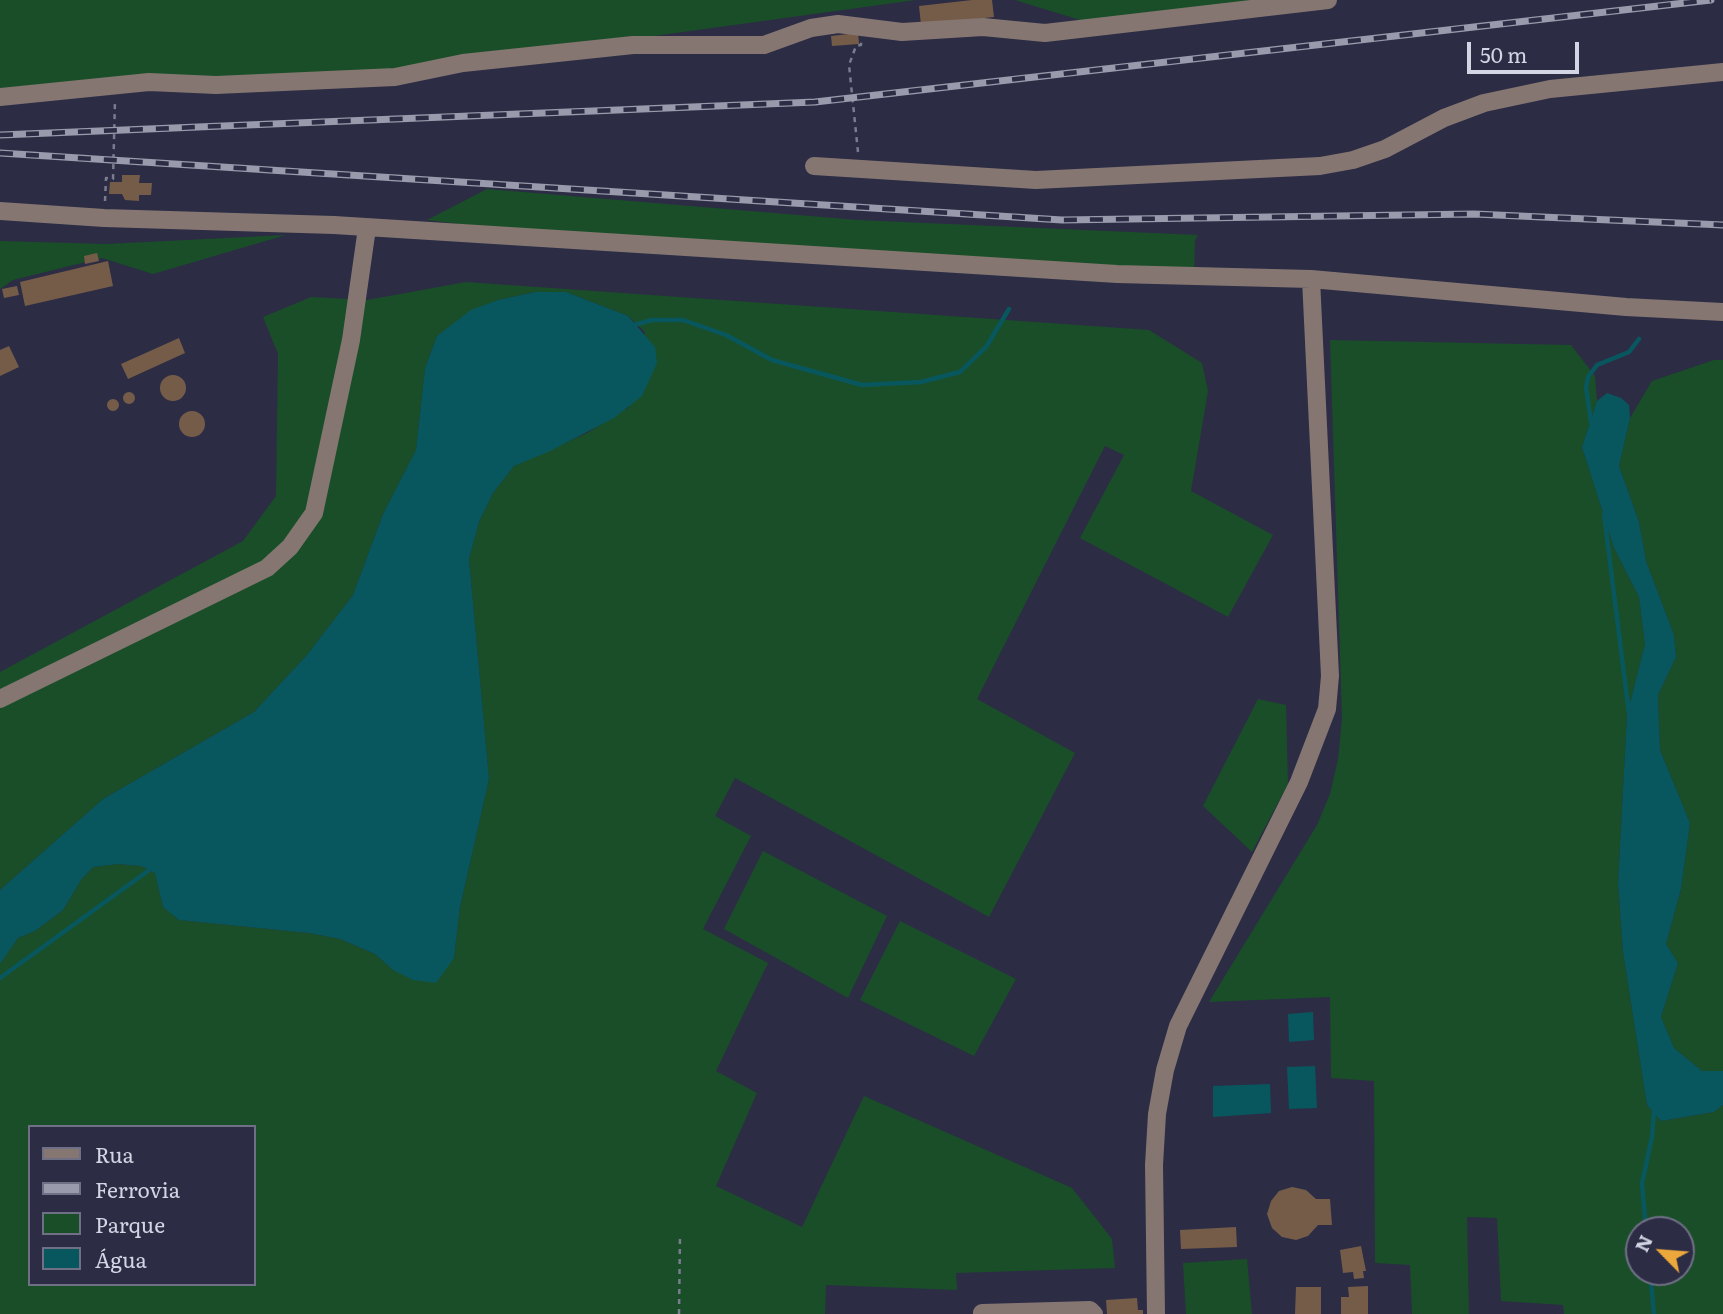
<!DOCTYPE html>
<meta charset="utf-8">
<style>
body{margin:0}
#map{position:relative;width:1723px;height:1314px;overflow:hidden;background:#2c2c45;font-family:Literata,serif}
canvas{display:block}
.legend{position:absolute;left:28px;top:1125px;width:228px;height:161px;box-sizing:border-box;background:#2c2c45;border:2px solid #6f6f85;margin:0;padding:9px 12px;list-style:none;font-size:21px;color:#d3d4e4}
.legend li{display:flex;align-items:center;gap:14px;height:35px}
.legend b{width:35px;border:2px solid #6f6f85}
.north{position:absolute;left:1625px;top:1216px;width:70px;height:70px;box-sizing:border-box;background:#2c2c45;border:2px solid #6f6f85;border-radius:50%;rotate:295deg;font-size:19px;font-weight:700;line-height:28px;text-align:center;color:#d3d4e4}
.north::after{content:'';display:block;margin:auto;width:24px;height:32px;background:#eda83c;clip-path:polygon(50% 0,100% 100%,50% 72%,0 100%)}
.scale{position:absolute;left:1467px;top:42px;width:112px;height:32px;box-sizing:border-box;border:4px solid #d3d4e4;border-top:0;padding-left:9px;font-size:21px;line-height:24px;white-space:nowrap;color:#d3d4e4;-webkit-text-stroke:5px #2c2c45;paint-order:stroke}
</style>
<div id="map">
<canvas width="1723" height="1314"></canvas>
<ul class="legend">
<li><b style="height:9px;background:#857671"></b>Rua</li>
<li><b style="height:9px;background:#9a9aad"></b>Ferrovia</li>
<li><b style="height:19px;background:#1a4e29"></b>Parque</li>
<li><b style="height:19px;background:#09575e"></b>Água</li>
</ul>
<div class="north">N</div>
<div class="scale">50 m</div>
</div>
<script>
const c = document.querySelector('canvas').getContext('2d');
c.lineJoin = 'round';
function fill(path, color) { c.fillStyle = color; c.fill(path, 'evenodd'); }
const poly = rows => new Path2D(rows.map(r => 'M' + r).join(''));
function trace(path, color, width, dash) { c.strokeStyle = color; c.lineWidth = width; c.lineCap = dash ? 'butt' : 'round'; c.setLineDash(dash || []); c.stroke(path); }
fill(poly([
 [0,0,916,0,377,74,0,92],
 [1015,0,1338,0,1106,28],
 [487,189,858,220,1198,235,1195,240,1194,276,467,225,427,220],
 [286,235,153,274,102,258,13,280,0,289,0,241,106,244],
 [466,282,1149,330,1202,363,1208,391,1191,491,1273,535,1228,617,1080,538,1124,455,1105,446,977,699,1075,753,989,917,735,778,715,816,751,836,703,929,768,963,716,1071,757,1093,716,1186,802,1227,864,1096,1072,1188,1112,1239,1115,1268,956,1273,957,1290,826,1285,825,1314,0,1314,0,964,18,938,35,931,63,910,81,880,93,867,118,864,141,866,155,873,163,907,179,920,309,933,340,939,375,954,393,970,454,958,460,907,489,779,469,559,479,522,493,493,514,466,587,433,629,407,645,332,628,316,566,292,535,292,498,300,471,311,437,336,425,368,416,450,383,514,353,595,307,655,254,712,103,799,0,890,0,672,243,541,276,496,278,354,263,317,311,297,367,300],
 [30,1127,254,1127,254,1284,30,1284],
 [1330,340,1571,345,1595,376,1597,401,1582,447,1614,548,1639,597,1645,644,1627,715,1618,883,1623,952,1647,1105,1661,1121,1714,1112,1723,1105,1723,1314,1564,1314,1563,1305,1501,1301,1497,1218,1467,1217,1469,1314,1412,1314,1410,1265,1375,1263,1374,1081,1331,1078,1330,997,1209,1002,1317,825,1330,794,1338,759,1342,719],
 [1639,1230,1681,1230,1681,1272,1639,1272],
 [1714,360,1723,360,1723,1071,1702,1071,1674,1048,1661,1017,1678,963,1666,944,1681,889,1690,823,1660,750,1658,695,1676,657,1674,635,1646,561,1639,522,1619,466,1630,418,1652,381],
 [1258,699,1286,705,1288,784,1252,852,1203,806],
 [763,851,887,916,848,998,724,929],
 [900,921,1016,979,974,1056,860,1000],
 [1247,1259,1252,1314,1186,1314,1183,1263]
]), '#1a4e29');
fill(poly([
 [535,292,566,292,628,316,655,347,657,363,642,396,614,418,548,452,514,466,493,493,479,522,469,559,489,779,460,907,454,958,436,983,413,980,393,970,375,954,340,939,309,933,179,920,163,907,155,873,141,866,118,864,93,867,81,880,63,910,35,931,18,938,0,964,0,890,103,799,254,712,307,655,353,595,383,514,416,450,425,368,437,336,471,310,498,300],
 [1607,393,1621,398,1629,405,1630,418,1619,466,1639,522,1646,561,1674,635,1676,657,1658,695,1660,750,1690,823,1681,889,1666,944,1678,963,1661,1017,1674,1048,1702,1071,1723,1071,1723,1105,1714,1112,1661,1121,1647,1105,1623,952,1618,883,1627,715,1645,644,1639,597,1614,548,1582,447,1597,401],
 [1313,1012,1314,1040,1289,1042,1288,1014],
 [1315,1066,1317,1108,1289,1109,1287,1067],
 [1270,1084,1271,1113,1213,1117,1213,1086]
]), '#09575e');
trace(poly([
 [634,325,652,320,683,320,726,335,772,360,862,385,921,382,960,372,986,347,1009,309],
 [1591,422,1586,387,1588,377,1597,365,1629,352,1639,339],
 [1604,514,1629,714],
 [0,978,152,868],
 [1646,1230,1642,1183,1652,1137,1654,1110],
 [1650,1272,1654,1314]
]), '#09575e', 4.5);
fill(poly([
 [972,0,992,0,994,17,921,25,919,6],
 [858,33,859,44,832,46,831,36],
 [122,175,140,175,139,183,152,183,151,195,139,195,139,201,125,200,122,194,109,194,110,182,122,182],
 [97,253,99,261,85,264,84,256],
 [108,261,113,286,25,306,20,282],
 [17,286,19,295,4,298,2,289],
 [179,338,185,353,128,379,121,364],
 [9,346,19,367,0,376,0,350],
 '160 388a13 13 0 1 1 26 0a13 13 0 1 1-26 0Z',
 '123 398a6 6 0 1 1 12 0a6 6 0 1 1-12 0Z',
 '107 405a6 6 0 1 1 12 0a6 6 0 1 1-12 0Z',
 '179 424a13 13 0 1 1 26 0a13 13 0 1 1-26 0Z',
 [1292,1187,1306,1190,1316,1199,1330,1199,1332,1225,1318,1225,1308,1236,1296,1240,1282,1237,1272,1228,1267,1214,1271,1201,1279,1191],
 [1236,1227,1237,1247,1181,1249,1180,1230],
 [1361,1246,1366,1271,1363,1271,1364,1278,1354,1279,1353,1272,1343,1273,1340,1250],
 [1368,1286,1368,1314,1341,1314,1341,1297,1349,1297,1348,1287],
 [1296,1287,1321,1287,1321,1314,1295,1314],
 [1137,1298,1138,1310,1143,1310,1143,1314,1107,1314,1106,1300]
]), '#755c49');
trace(poly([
 [858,152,849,65,856,46,861,45,861,42],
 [105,201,106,178,113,179,115,100],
 [679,1314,680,1235]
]), '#7b7c90', 2.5, [5, 5]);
trace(poly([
 [0,97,149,82,216,85,395,77,463,63,633,45,764,45,811,28,838,24,902,32,983,27,1045,33,1328,0],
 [814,166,1036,180,1320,166,1353,160,1385,149,1444,118,1484,103,1550,89,1723,72],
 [0,211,104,218,334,225,1117,274,1311,279,1626,307,1723,312],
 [0,699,267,568,290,547,314,513,351,340,367,228],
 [982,1313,1090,1310,1094,1314],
 [1156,1314,1154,1165,1157,1114,1165,1070,1178,1026,1299,782,1327,709,1330,676,1311,279]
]), '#857671', 18);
const rail = poly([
 [0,135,815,102,1711,0],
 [0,153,1062,220,1474,214,1723,225]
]);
trace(rail, '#9a9aad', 7);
trace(rail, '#2c2c45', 4.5, [13]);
</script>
